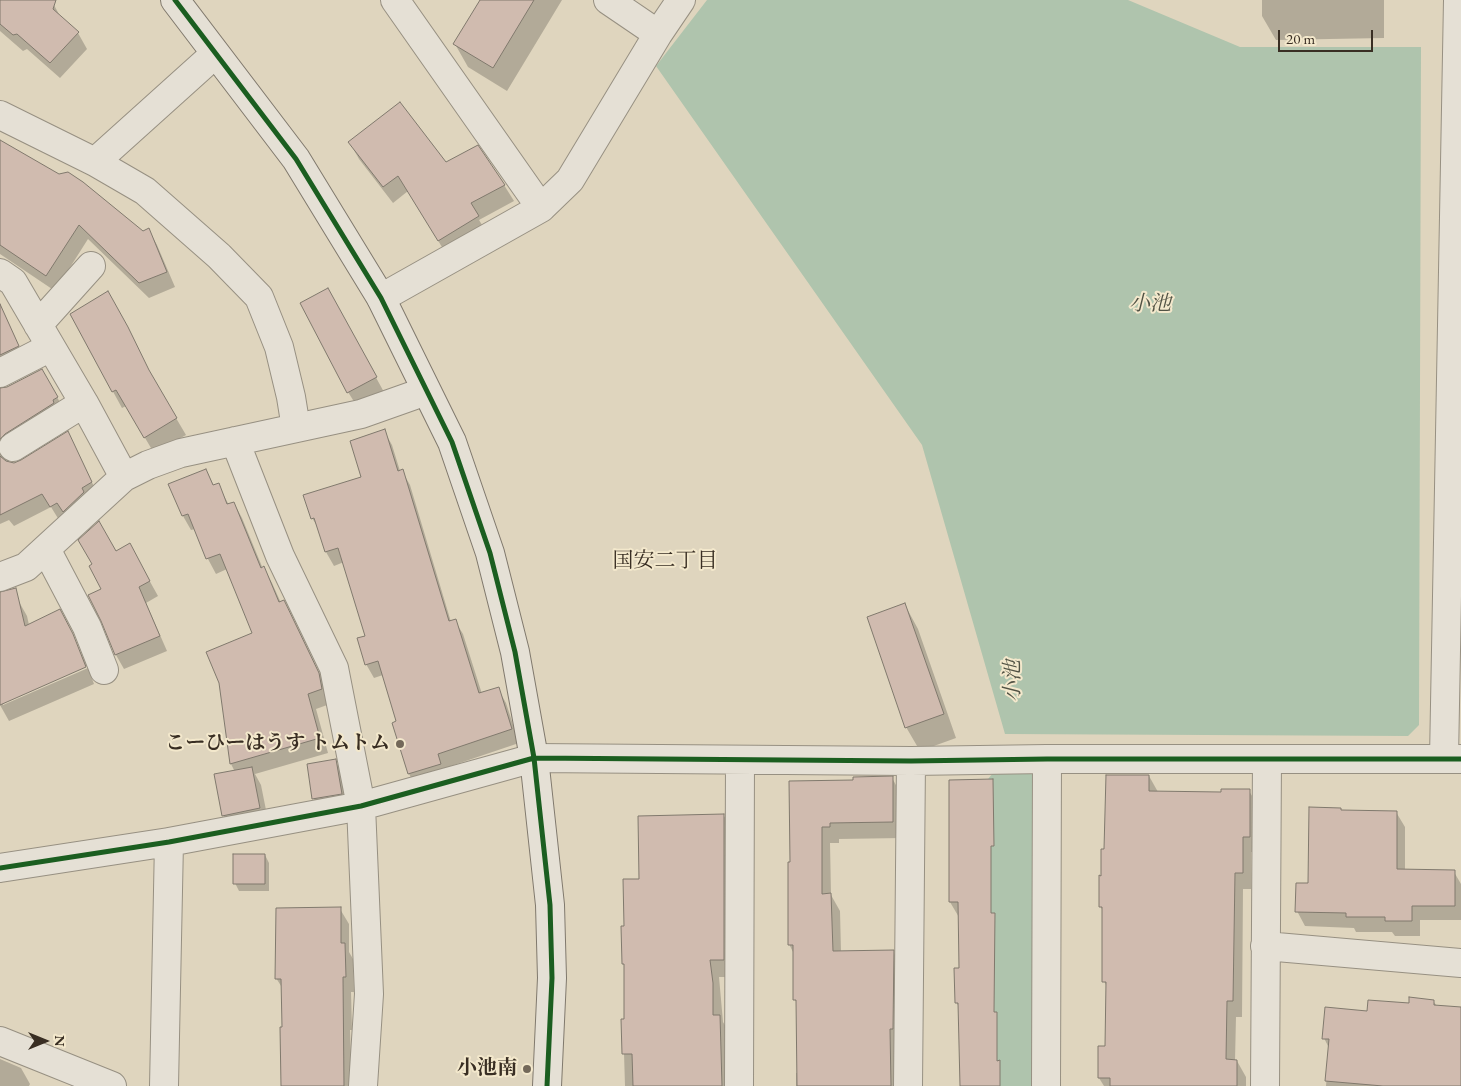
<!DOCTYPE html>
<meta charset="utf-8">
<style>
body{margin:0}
#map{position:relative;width:1461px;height:1086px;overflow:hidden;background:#dfd5be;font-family:"EB Garamond",serif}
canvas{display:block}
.north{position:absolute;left:20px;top:1016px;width:50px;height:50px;-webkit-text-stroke:4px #f3e8cc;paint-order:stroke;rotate:90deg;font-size:14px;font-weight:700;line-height:20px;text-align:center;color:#392e23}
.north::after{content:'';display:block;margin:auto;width:18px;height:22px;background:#392e23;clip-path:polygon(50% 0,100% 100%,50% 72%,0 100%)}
.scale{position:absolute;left:1278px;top:30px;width:95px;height:22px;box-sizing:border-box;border:2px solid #392e23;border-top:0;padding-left:6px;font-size:15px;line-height:18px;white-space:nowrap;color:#392e23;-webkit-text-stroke:4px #f3e8cc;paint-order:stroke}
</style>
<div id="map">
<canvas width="1461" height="1086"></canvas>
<div class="north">N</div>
<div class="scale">20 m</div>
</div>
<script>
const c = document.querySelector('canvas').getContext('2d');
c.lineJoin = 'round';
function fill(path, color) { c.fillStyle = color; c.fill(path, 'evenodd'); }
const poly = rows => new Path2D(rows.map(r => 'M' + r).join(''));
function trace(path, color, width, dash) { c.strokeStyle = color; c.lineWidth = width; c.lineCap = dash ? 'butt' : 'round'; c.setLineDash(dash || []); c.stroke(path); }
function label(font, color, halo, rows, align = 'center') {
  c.font = font + ' "EB Garamond","Noto Serif JP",serif'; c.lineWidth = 4; c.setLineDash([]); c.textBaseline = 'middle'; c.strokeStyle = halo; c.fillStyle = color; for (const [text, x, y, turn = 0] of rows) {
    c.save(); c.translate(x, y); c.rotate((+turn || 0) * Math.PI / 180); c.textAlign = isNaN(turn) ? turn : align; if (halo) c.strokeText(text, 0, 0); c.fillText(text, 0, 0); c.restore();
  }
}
fill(poly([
 [707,0,1128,0,1240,47,1421,47,1419,725,1408,736,1005,734,922,445,656,66]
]), '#afc4ad');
fill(poly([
 [0,0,48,0,54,5,61,18,78,33,87,49,60,78,27,49,23,51,0,31],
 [481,0,562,0,507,91,468,67,455,44],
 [1262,0,1384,0,1384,38,1276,40,1262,16],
 [350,143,446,164,504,185,514,201,479,220,487,233,448,257,408,191,393,203,359,159],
 [0,146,143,232,149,230,157,245,175,287,149,298,88,239,55,291,0,254],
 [0,305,23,355,0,374],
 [337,306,385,394,358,408,348,392],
 [71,315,156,384,186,435,154,453,126,406,122,408],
 [42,371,65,411,6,454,5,462,14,464,75,447,99,497,59,520,51,507,14,526,9,520,0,524,0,390,8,388],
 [384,431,392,445,400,471,402,471,410,485,451,622,455,621,463,634,482,694,498,689,506,703,519,743,445,768,448,778,417,788,409,774,393,724,398,722,383,675,374,678,366,664,367,636,344,562,334,566,326,552,319,529,312,518,363,477],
 [206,470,214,486,218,485,229,505,234,503,242,518,263,569,264,568,272,583,281,603,283,601,292,616,327,689,330,704,316,709,328,753,255,774,261,785,269,825,233,832,223,815,235,772,231,764,254,634,227,569,216,574,208,559,195,529,191,530,183,516,170,485],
 [116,553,138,560,158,596,146,603,167,651,124,669,116,655,103,589],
 [18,600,27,616,29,625,68,626,87,666,3,702,3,705,88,668,94,684,9,721,0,705,0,604],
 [905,605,918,629,956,738,920,751,906,727],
 [335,761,340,768,345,801,318,807,314,799,309,765],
 [1149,776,1158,792,1222,793,1249,791,1259,807,1258,853,1251,852,1251,889,1243,889,1242,1017,1236,1017,1235,1061,1237,1061,1246,1077,1246,1086,1104,1086,1099,1078,1106,1047,1107,987,1104,981,1103,911,1100,906,1106,851],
 [892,778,901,794,902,838,839,839,839,843,830,843,831,895,840,911,841,952,893,951,902,967,899,1086,796,1086,796,1073,798,1073,798,1005,795,1000,794,954,789,944,789,864,854,782],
 [950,781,992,781,1001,797,1002,862,999,862,1000,924,1003,930,1003,1025,1006,1029,1006,1072,1009,1078,1009,1086,962,1086,960,1009,956,1002,960,969,960,919,950,902],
 [1341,811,1396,812,1405,827,1405,871,1454,872,1461,884,1461,920,1420,920,1420,936,1395,936,1392,932,1356,932,1354,928,1305,926,1297,911],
 [724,816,734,833,733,977,719,977,723,1022,730,1034,732,1086,625,1086,623,1020,625,1020,625,966,623,964,625,928,641,880],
 [265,855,269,863,269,891,239,891,235,883],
 [340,909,349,924,349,952,353,959,354,992,351,992,352,1030,350,1030,352,1086,281,1086,281,1029,283,1029,283,989,276,978],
 [1433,1001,1437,1006,1461,1009,1461,1086,1326,1086,1329,1048,1324,1038,1368,1012],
 [0,1059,21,1068,30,1084,29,1086,0,1086]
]), '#0003');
trace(poly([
 [1012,1086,1013,794]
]), '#afc4ad', 58);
const building = poly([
 [0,0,56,0,53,9,79,32,50,63,17,34,13,35,0,24,0,0],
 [480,0,534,0,493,68,453,44,480,0],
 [400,102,446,162,478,145,505,185,471,203,479,216,438,241,398,176,383,187,348,142,400,102],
 [0,140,59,174,68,172,83,182,143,231,149,228,167,272,139,283,79,225,46,276,0,245,0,140],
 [328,288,377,377,347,393,300,303,328,288],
 [108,291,128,327,149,370,177,418,144,438,116,390,112,392,70,314,108,291],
 [0,304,19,346,0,355,0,304],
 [42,369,58,397,53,400,54,403,5,434,0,439,0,388,7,387,42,369],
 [385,429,398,471,403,469,449,621,456,619,479,693,499,687,512,729,438,754,441,764,408,774,392,723,396,721,378,661,365,665,357,638,365,636,338,548,325,552,314,518,311,519,303,495,361,477,350,441,385,429],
 [68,431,92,482,82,488,84,492,63,512,57,503,50,507,42,494,0,515,0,456,6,461,14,463,21,460,68,431],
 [206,469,213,485,219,483,227,504,234,502,261,568,264,566,279,602,284,600,319,673,322,689,308,694,320,738,230,764,219,683,206,652,252,633,220,554,206,559,188,514,182,516,168,484,206,469],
 [99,521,116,551,130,543,150,581,139,587,160,636,115,655,101,621,88,595,101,589,89,566,92,564,78,540,99,521],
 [16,588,25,626,60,609,73,634,86,667,0,705,0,592,16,588],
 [905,603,944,714,905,728,867,617,905,603],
 [336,759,342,794,312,799,307,764,336,759],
 [252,767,260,808,222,816,214,774,252,767],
 [1106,775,1149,775,1149,791,1221,792,1221,789,1250,789,1250,837,1243,837,1243,873,1235,873,1233,1001,1227,1001,1226,1059,1237,1060,1237,1086,1110,1086,1110,1078,1098,1078,1098,1046,1105,1046,1106,982,1102,982,1102,907,1099,907,1099,875,1101,876,1101,849,1104,849,1106,775],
 [893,776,893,822,830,823,830,827,822,827,822,894,831,893,833,951,894,950,893,1029,890,1029,891,1086,797,1086,796,1000,793,1000,793,945,788,945,788,862,790,862,789,781,853,780,853,777,893,776],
 [993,779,994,846,991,846,991,913,995,913,994,1012,997,1012,997,1061,1000,1060,1000,1086,960,1086,958,1003,955,1003,954,968,959,968,958,902,949,902,949,780,993,779],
 [1309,807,1341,808,1341,810,1397,811,1397,869,1455,870,1455,906,1412,906,1412,921,1385,921,1385,917,1346,917,1346,913,1295,912,1296,883,1308,883,1309,807],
 [724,814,724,960,710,960,713,983,713,1015,720,1015,722,1086,633,1086,632,1054,622,1054,621,1019,624,1019,624,964,622,964,621,926,624,926,623,879,639,879,638,816,724,814],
 [233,854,265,854,265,884,233,884,233,854],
 [341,907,341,943,345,943,346,977,343,977,344,1086,281,1086,280,1027,282,1027,281,979,275,979,276,908,341,907],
 [1409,997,1434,1000,1434,1005,1461,1007,1461,1086,1383,1086,1325,1081,1329,1039,1322,1039,1325,1007,1367,1011,1368,1000,1409,1003,1409,997]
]);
fill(building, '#d0bbaf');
trace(building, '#80796d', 1);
const street = poly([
 [395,0,541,208],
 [608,0,658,34],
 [0,115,95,162,145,191,219,256,259,297,279,347,291,397,296,428],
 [95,162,215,54],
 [0,273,13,282,84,403,124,477],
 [381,298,541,208,570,180,658,34,681,0],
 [38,325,91,266],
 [0,373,51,347],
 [235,441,280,556,334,668,361,806,369,994,363,1086],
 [13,447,84,403],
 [46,549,87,627,104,670],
 [0,577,26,567,124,477,148,465,181,453,361,414,426,391],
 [1444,759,1458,0],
 [0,868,169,842,361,806,534,758,911,761,1047,759,1461,759],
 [1265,946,1461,963],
 [0,1041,112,1086],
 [164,1086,169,842],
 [739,1086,740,760],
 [908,1086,911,761],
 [1046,1086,1047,759],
 [1265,1086,1267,759]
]);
const secondary = poly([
 [175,0,296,159,381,298,452,442,490,553,515,652,534,758,550,905,552,978,547,1086]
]);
trace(street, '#979082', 30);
trace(secondary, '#80796d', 30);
trace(street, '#e5e0d5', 28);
trace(secondary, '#e5e0d5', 28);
trace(poly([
 [175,0,296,159,381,298,452,442,490,553,515,652,534,758,550,905,552,978,547,1086],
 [0,868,169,842,361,806,534,758,911,761,1047,759,1461,759]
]), '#1b5e20', 5);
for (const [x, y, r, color] of [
 [400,744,5,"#736859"],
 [527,1069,5,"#736859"]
]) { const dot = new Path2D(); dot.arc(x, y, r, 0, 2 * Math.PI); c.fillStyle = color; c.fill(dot); trace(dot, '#f3e8cc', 2); }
label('bold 20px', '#392e23', '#f3e8cc', [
 ["こーひーはうす トムトム",390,744],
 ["小池南",517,1069]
], 'right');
label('italic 21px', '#515244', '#f3e8cc', [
 ["小池",1150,304],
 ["小池",1013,681,-90]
]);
label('21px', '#392e23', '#f3e8cc', [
 ["国安二丁目",665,561]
]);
</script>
